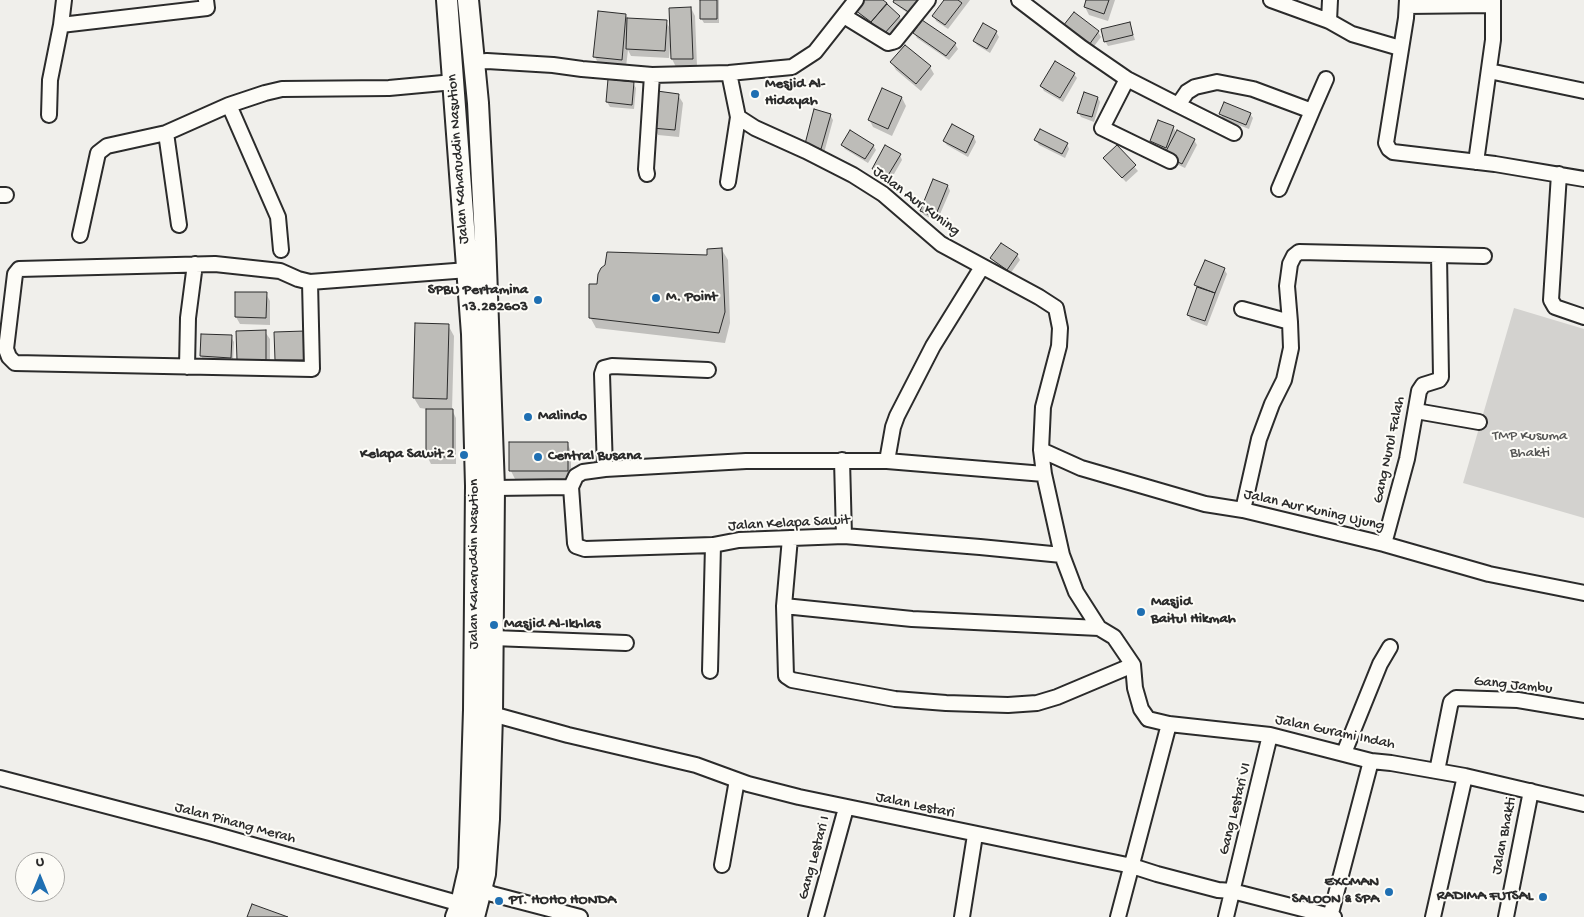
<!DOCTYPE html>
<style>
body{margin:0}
#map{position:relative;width:1584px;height:917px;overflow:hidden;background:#f0efeb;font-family:"Gochi Hand",sans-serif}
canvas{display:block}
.north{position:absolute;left:15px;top:852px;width:50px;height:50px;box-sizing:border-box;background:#fdfcf7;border:1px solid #a9a8a5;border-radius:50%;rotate:0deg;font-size:14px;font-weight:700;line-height:20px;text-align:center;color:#2b2b2b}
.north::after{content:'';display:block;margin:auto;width:18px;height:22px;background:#1f6fb2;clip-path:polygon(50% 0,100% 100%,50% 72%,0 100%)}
</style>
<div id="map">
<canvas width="1584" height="917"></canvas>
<div class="north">U</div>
</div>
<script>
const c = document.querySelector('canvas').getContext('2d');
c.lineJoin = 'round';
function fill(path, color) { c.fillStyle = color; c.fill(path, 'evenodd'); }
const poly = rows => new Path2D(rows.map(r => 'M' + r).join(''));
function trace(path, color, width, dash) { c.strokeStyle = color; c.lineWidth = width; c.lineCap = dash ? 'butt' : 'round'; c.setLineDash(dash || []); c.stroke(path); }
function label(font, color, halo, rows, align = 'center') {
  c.font = font + ' "Gochi Hand",sans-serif'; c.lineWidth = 4; c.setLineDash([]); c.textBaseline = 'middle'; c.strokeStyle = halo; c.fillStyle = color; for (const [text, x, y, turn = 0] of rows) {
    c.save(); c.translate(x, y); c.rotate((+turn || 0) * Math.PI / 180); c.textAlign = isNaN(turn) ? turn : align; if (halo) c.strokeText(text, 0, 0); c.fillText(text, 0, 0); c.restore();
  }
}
fill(poly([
 [1514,308,1584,329,1584,518,1463,483]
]), '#d3d2cf');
fill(poly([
 [701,0,719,0,719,23,704,23,701,18],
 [865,0,880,0,899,16,902,21,888,38,860,15,857,10],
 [896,0,922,0,913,17,898,6,895,2],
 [945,0,970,0,948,29,936,21,934,16],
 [1088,0,1115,0,1108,21,1089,15,1085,7],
 [691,8,695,16,697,66,676,67,672,59,672,46,670,46,669,58,631,56,628,50,626,67,599,65,595,57,626,15,628,19,666,22,671,30],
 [1074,14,1098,32,1101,37,1092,49,1068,31],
 [1130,24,1135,40,1108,46,1105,41],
 [996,32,999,37,990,53,977,45,974,41],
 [914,33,955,44,958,49,949,60,917,38],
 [892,63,930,67,934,74,921,91,896,70],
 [1074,74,1077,78,1063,102,1044,91,1041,86],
 [633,83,636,88,634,109,610,107,607,102],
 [883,90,902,98,906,106,892,136,873,127,869,119],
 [678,95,683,103,679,137,658,135,654,127],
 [1098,98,1100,102,1094,122,1081,117,1078,112],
 [1221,114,1250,114,1253,118,1249,129,1223,119],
 [830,115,833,120,824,153,809,149],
 [952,126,974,137,976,142,968,157,947,145,944,141],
 [1173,127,1177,134,1194,140,1197,145,1185,168,1168,160,1168,151,1154,146,1151,141],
 [1036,140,1067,144,1069,149,1065,158,1039,145],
 [842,145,873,145,876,150,868,163,845,149],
 [1117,147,1138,171,1126,182,1104,159],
 [900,155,902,160,890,181,876,173,873,169],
 [948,186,950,191,937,221,924,215,921,210],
 [1002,244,1017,255,1020,260,1010,274,995,263,992,258],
 [722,250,728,260,730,323,725,343,596,328,590,317,598,285,708,256],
 [1224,269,1227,274,1207,326,1191,320,1188,315,1197,288,1196,285],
 [266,294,270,301,270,325,240,324,236,317],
 [448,325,454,336,452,410,456,418,456,464,431,464,427,456,427,409,420,408,414,398],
 [238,332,265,332,270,339,270,367,243,368,238,360],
 [304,332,309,367,280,368,276,360,275,333],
 [231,337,234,342,233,362,204,361,201,356],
 [510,443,567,443,571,451,571,479,515,479,511,471]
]), '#0003');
const building = poly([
 [700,0,717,0,717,19,700,19,700,0],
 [864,0,883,0,887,3,871,22,855,10,864,0],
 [894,0,919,0,910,13,893,2,894,0],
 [944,0,958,0,962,3,945,25,932,16,944,0],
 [1086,0,1109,0,1104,14,1084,7,1086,0],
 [887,4,900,16,884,34,871,22,887,4],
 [691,7,693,59,671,59,669,8,691,7],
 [598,11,626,14,622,60,593,57,598,11],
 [1074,12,1099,31,1089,45,1063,26,1074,12],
 [627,18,667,20,665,51,626,49,627,18],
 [922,20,956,43,946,56,913,33,922,20],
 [1130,22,1133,35,1104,42,1101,29,1130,22],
 [983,23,997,31,987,49,973,41,983,23],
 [905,45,931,66,916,84,890,62,905,45],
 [1055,61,1075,73,1060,98,1040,86,1055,61],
 [608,79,634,82,632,105,606,102,608,79],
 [882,88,902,97,888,129,868,120,882,88],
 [657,91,679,94,675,130,652,128,657,91],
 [1084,92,1098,97,1092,117,1077,113,1084,92],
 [1224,102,1251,113,1246,125,1219,114,1224,102],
 [814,109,831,114,821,149,805,144,814,109],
 [1158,120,1174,126,1166,148,1150,141,1158,120],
 [952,124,974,136,966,153,943,141,952,124],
 [1040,129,1068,143,1062,154,1034,140,1040,129],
 [850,130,874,145,865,159,841,145,850,130],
 [1177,130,1195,139,1182,164,1164,155,1177,130],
 [885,145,901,154,887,177,872,169,885,145],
 [1117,145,1136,165,1122,178,1103,158,1117,145],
 [933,179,948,185,935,217,920,211,933,179],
 [1001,243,1018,254,1007,270,990,258,1001,243],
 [722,248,725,312,719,333,589,318,589,284,597,284,598,274,601,268,605,265,607,252,707,255,707,249,722,248],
 [1205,260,1225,268,1215,293,1194,285,1205,260],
 [1197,287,1215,293,1205,321,1187,315,1197,287],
 [235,292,267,292,266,318,235,317,235,292],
 [415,323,449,324,447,399,413,398,415,323],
 [266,330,266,360,237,360,236,331,266,330],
 [305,331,305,360,275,360,274,332,305,331],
 [201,334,232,335,231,358,200,356,201,334],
 [426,409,453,409,453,457,426,457,426,409],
 [509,442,568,442,568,471,509,471,509,442],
 [252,904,288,917,247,917,252,904]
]);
fill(building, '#bdbcb8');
trace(building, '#2b2b2b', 1);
const minor = poly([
 [1019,0,1082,48,1127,79,1178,105,1187,92,1195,87,1217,82,1253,89,1312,111,1326,79],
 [1271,0,1329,21,1352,34,1400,48],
 [1407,0,1406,18,1386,143,1389,149,1393,152,1495,164,1584,179],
 [1407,6,1493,5],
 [844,16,888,43,892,42,895,41,928,0],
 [1329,21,1330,0],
 [61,25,207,8,206,0],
 [475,62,487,61,553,65,582,69,652,75,729,73,792,67,815,52,856,0],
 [1489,71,1584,91],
 [729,73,738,117,755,128,806,151,853,175,883,194,941,244,1039,297,1056,308,1060,328,1059,346,1043,407,1041,450,1044,474,1062,555,1076,592,1099,628,1114,637,1133,665,1135,688,1141,709,1148,719,1169,724,1270,735,1371,761,1391,763,1465,776,1584,804],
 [1127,79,1102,128,1170,161],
 [229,105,278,217,281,250],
 [1178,105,1234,133],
 [49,115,50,80,61,25,64,0],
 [166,133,179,225],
 [1476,162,1493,40,1493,0],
 [647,174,646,169,652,75],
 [1559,174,1551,300,1555,307,1584,317],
 [728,182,738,117],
 [1279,189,1312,111],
 [0,195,6,195],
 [80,235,98,153,107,146,166,133,229,105,265,93,282,89,389,88,454,82],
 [310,282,312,369,15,363,9,357,6,349,15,274,19,269,215,264,280,271,298,279,310,282,468,270],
 [1242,309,1290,322,1291,348,1284,380,1272,404,1259,439,1243,510],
 [1290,322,1287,286,1290,264,1294,256,1299,252,1484,256],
 [187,367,188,318,195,264],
 [1416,411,1479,422],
 [1041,450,1081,468,1205,504,1243,510,1384,544,1489,574,1584,593],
 [842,460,844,536],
 [887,461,893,427,897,416,933,346,982,267],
 [605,469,602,374,604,368,612,366,708,370],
 [571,487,575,543,576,546,585,549,713,545,739,540,844,536,980,547,1062,555],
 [494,488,571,487,576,476,583,472,605,469,746,461,887,461,1044,474],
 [790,538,784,606,786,676,792,680,895,699,946,703,1008,705,1037,703,1057,697,1133,665],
 [1384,544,1407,459,1419,391,1423,385,1439,380,1441,377,1439,255],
 [784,606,912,619,1099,628],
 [493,638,626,643],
 [710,671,713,545],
 [492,714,568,735,696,765,748,784,799,797,1132,866,1157,874,1218,890,1232,891,1334,917],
 [1344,753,1380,664,1390,647],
 [1437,771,1450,706,1451,702,1456,698,1518,700,1584,711],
 [0,778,210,833,461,904],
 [722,865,737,780],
 [482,889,492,894,580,917],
 [816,917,846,808],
 [962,917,975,835],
 [1118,917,1169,724],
 [1226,917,1270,735],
 [1330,917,1371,761],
 [1433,917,1465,776],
 [1506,917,1531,791]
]);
const highway = poly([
 [447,0,472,334,476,486,474,710,469,869,461,904,456,917],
 [468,0,478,103,485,239,494,488,492,714,489,819,485,874,474,917]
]);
trace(minor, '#2b2b2b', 18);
trace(highway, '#2b2b2b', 24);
trace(minor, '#fdfcf7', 14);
trace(highway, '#fdfcf7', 20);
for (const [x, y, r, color] of [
 [755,94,5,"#1f6fb2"],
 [656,298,5,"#1f6fb2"],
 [538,300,5,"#1f6fb2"],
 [528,417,5,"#1f6fb2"],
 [464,455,5,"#1f6fb2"],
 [538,457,5,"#1f6fb2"],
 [1141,612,5,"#1f6fb2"],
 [494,625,5,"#1f6fb2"],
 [1389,892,5,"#1f6fb2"],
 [1543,897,5,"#1f6fb2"],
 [499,901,5,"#1f6fb2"]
]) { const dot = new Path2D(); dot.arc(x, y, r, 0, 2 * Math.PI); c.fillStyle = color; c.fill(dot); trace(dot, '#fdfcf7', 2); }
label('bold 15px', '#2b2b2b', '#fdfcf7', [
 ["Mesjid Al-",765,85],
 ["Hidayah",765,102],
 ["SPBU Pertamina",528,291,"right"],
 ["13.282603",528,308,"right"],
 ["M. Point",666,298],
 ["Malindo",538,417],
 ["Kelapa Sawit 2",454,455,"right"],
 ["Central Busana",548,457],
 ["Masjid",1151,603],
 ["Baitul Hikmah",1151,620],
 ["Masjid Al-Ikhlas",504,625],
 ["EXCMAN",1379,883,"right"],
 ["SALOON & SPA",1379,900,"right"],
 ["RADIMA FUTSAL",1533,897,"right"],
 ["PT. HOHO HONDA",509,901]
], 'left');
label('15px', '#2b2b2b', '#fdfcf7', [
 ["Jalan Kaharuddin Nasution",459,159,-94],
 ["Jalan Aur Kuning",916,202,37],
 ["Gang Nurul Falah",1390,450,-78],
 ["Jalan Aur Kuning Ujung",1314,511,13],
 ["Jalan Kelapa Sawit",789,524,-3],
 ["Jalan Kaharuddin Nasution",475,564,-90],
 ["Gang Jambu",1513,686,6],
 ["Jalan Gurami Indah",1335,733,12],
 ["Jalan Lestari",915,806,12],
 ["Gang Lestari VI",1236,809,-76],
 ["Jalan Pinang Merah",235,824,15],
 ["Jalan Bhakti",1505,836,-79],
 ["Gang Lestari I",815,858,-75]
]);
label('15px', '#555554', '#fdfcf7', [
 ["TMP Kusuma",1530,437],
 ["Bhakti",1530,454]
]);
</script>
